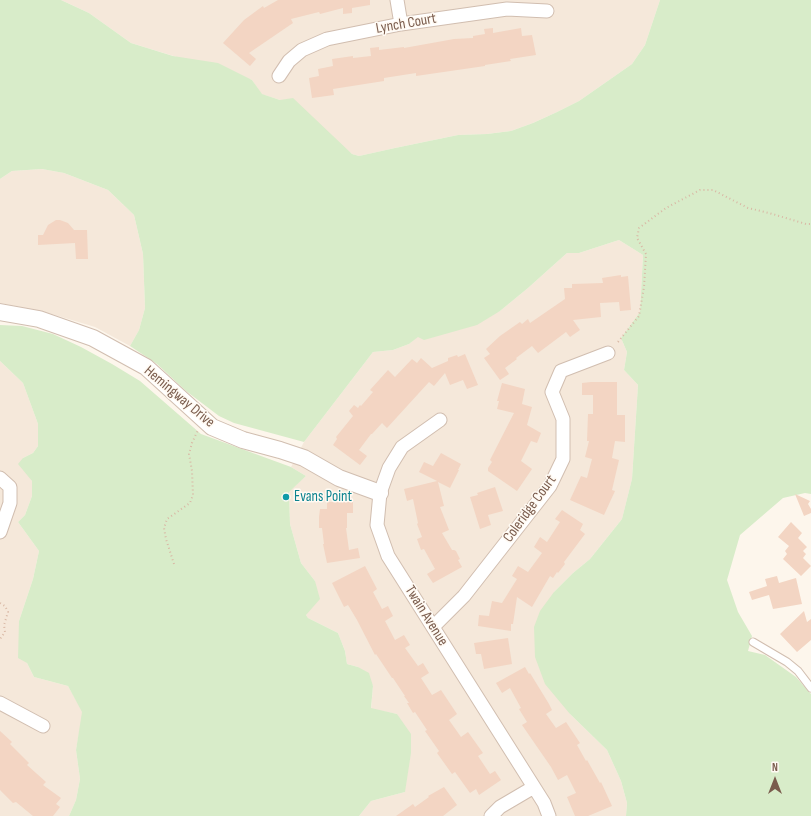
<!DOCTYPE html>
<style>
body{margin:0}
#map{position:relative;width:811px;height:816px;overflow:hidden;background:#fdf6ec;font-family:"Sofia Sans Condensed",sans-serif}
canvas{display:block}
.north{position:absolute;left:755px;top:760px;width:40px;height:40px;-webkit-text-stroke:3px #fffaf3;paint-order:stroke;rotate:0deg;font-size:11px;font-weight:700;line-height:16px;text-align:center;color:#7a5c4d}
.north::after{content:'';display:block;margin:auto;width:14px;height:18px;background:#7a5c4d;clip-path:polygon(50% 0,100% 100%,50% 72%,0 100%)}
</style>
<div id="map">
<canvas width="811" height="816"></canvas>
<div class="north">N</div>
</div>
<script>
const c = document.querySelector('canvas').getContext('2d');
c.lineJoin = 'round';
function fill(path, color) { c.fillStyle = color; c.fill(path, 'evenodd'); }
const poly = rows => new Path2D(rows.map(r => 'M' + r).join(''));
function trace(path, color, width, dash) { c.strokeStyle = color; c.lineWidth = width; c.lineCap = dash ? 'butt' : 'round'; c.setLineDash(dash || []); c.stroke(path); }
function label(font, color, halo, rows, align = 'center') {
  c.font = font + ' "Sofia Sans Condensed",sans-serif'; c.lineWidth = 3; c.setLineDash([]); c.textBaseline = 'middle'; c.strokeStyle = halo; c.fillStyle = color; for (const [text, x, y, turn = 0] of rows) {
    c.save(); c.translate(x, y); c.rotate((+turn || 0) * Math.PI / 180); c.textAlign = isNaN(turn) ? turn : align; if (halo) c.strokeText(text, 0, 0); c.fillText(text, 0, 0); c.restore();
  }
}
fill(poly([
 [61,0,660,0,645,45,632,64,579,101,557,112,533,123,511,131,487,134,458,135,395,148,359,156,352,154,280,100,261,94,252,80,131,43,89,13],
 [42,169,64,173,108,190,134,215,143,254,145,308,139,330,130,346,95,327,45,312,0,303,0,179,12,171],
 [619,240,643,255,640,312,621,338,627,352,624,370,638,385,632,479,622,519,590,559,573,573,554,592,570,714,607,750,621,781,627,803,626,816,359,816,371,801,405,792,397,714,371,709,373,686,358,667,347,664,345,651,338,633,308,618,306,615,315,581,301,563,290,524,289,491,306,476,291,467,304,442,373,352,393,350,409,344,418,336,500,311,528,288,567,253,579,253],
 [0,361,23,383,38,424,38,446,33,453,23,458,32,481,32,496,25,515,18,522,39,551,33,579,19,621,19,638,27,663,34,677,68,686,83,712,76,750,80,779,76,800,69,816,0,816]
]), '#f5e8da');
fill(poly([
 [0,0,61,0,89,13,131,43,173,56,218,63,252,80,262,94,280,100,293,98,352,154,359,156,395,148,458,135,487,134,511,131,533,123,557,112,579,101,632,64,645,45,660,0,811,0,811,494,805,493,783,498,740,535,727,580,738,612,752,636,748,651,765,655,796,677,811,694,811,816,626,816,627,803,621,781,607,750,570,714,545,684,535,657,534,627,540,611,554,592,573,573,590,559,622,519,632,479,638,385,624,370,627,352,621,338,640,312,643,255,619,240,579,253,567,253,528,288,500,311,477,325,424,340,418,337,409,344,393,350,373,352,304,442,234,423,219,416,186,391,157,364,130,346,139,330,145,308,143,254,134,215,108,190,64,173,42,169,12,171,0,179],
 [0,325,22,326,53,334,81,347,112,364,140,381,201,434,291,467,306,476,289,492,290,524,301,563,315,581,320,599,306,615,308,618,338,633,345,651,347,664,358,667,369,673,373,686,371,708,397,714,411,734,411,753,405,792,371,801,359,816,69,816,76,800,80,779,76,750,82,712,68,686,34,677,27,663,18,658,19,621,33,579,39,551,18,522,25,515,32,496,32,481,18,464,23,458,33,453,38,446,38,424,23,383,0,361]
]), '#d8ecc9');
fill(poly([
 [278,0,370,0,370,5,352,8,352,13,343,14,343,8,320,14,319,12,291,19,293,23,249,53,256,59,250,66,223,43,244,20,263,6,264,8],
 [493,28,493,33,521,28,522,36,532,35,536,55,510,59,511,61,485,65,485,66,416,76,416,73,384,78,384,81,333,89,334,95,312,98,309,78,319,76,318,69,333,66,332,59,353,56,353,58,371,56,370,48,379,47,379,50,404,47,404,48,454,39,473,38,473,36,485,34,484,29],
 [56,220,60,220,68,223,74,230,87,230,88,259,76,259,75,243,38,245,38,235,43,235,48,225],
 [621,275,621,277,628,276,631,310,620,311,619,302,600,303,601,317,573,320,580,330,570,337,566,332,538,353,532,346,516,358,517,359,505,368,509,374,500,380,484,358,490,354,486,349,500,336,520,322,522,324,528,319,530,323,565,299,564,288,572,288,572,284,603,283,602,278],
 [465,354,478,385,467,389,463,380,450,385,445,373,434,386,429,382,387,428,382,423,372,434,371,434,359,450,367,456,360,465,333,445,337,439,336,437,353,416,349,411,354,405,358,408,360,405,361,406,373,392,370,390,388,370,395,377,412,359,417,363,421,358,432,368,448,361,448,358,457,355,458,357],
 [591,382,617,382,617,415,625,415,625,442,615,441,612,458,619,460,612,490,615,491,604,515,570,500,581,476,587,478,592,459,585,457,589,441,587,441,588,414,593,414,593,395,582,395,582,383],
 [502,383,525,389,522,404,532,407,527,425,541,433,537,443,531,441,521,461,532,469,517,491,488,471,488,468,492,462,490,460,514,413,497,409,499,401,497,401],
 [441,453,461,464,458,470,459,470,450,488,438,482,444,506,440,507,449,530,442,533,452,550,454,550,456,551,460,559,458,560,462,567,433,583,427,574,435,569,424,549,421,550,417,539,422,537,417,524,418,523,413,499,407,501,404,489,437,481,419,472,424,462,433,466],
 [495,487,503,511,488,515,491,525,480,529,470,497,478,495,477,493],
 [795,494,810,501,808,504,811,509,811,513,804,516],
 [327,502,353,502,353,513,347,513,347,528,346,528,349,550,358,548,360,558,327,563,323,544,324,544,322,528,319,528,319,517,320,509,327,509],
 [562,510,583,524,580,530,585,534,564,562,565,564,558,573,557,572,553,578,550,576,532,607,517,597,513,624,511,624,511,631,478,626,479,615,489,616,492,601,502,603,517,579,512,576,518,566,528,572,542,553,534,547,540,537,547,542,560,522,555,519],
 [791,522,802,533,798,538,807,547,803,551,806,554,803,558,811,566,801,576,783,559,787,554,785,551,789,546,778,537],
 [365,566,377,589,373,592,382,609,388,606,393,616,385,621,395,640,404,635,410,645,405,648,418,666,423,663,429,673,421,678,432,695,441,690,457,714,449,720,461,737,468,732,483,753,478,756,490,774,495,771,501,780,479,795,476,789,470,793,455,772,452,774,437,753,439,751,425,731,427,730,415,712,413,713,407,703,409,703,404,696,405,696,393,678,392,678,376,654,375,655,357,620,348,605,344,607,332,583],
 [777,576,779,583,796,578,802,604,773,609,769,595,752,600,749,592,767,586,765,579],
 [804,611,807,622,811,619,811,640,797,652,780,634],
 [508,638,512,664,484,669,481,654,476,654,474,643],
 [525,667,529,674,530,673,549,704,552,710,546,714,556,728,566,722,580,743,577,745,586,761,587,760,600,783,601,782,612,806,588,816,575,816,567,797,576,793,567,775,558,780,551,767,522,725,527,722,519,709,521,708,510,688,502,693,496,683],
 [0,731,12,742,10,744,29,763,27,765,46,782,43,785,61,798,56,804,60,807,53,816,33,816,16,802,13,803,0,790],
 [444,787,457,805,443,816,396,816,413,804,415,807,429,797,428,796]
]), '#f3d5c3');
const service = poly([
 [753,642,787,662,798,671,811,688]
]);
const minor = poly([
 [397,0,401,24],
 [279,76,289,61,302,50,327,39,401,24,507,9,547,11],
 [440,420,402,447,389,468,380,493,377,525,388,556,544,803,549,816],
 [0,478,10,487,10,503,0,532],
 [433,627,464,596,550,486,563,459,563,419,552,392,561,371,608,353],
 [0,703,43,726],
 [491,816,500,807,534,787]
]);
const tertiary = poly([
 [0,312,39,319,93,338,146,367,212,427,243,440,280,450,304,458,339,478,380,493]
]);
trace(service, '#d1beb0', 9);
trace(minor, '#d1beb0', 15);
trace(tertiary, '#d1beb0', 18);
trace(poly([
 [618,342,639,316,644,287,646,254,637,238,639,228,666,208,700,190,713,190,748,208,769,213,806,224,811,224],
 [174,564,166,539,164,528,167,519,190,503,193,495,192,471,189,454,192,443,198,430],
 [0,603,5,606,8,612,4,625,5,632,0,639]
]), '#d9b8a5', 2, [1, 3]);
trace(service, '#fff', 7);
trace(minor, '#fff', 13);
trace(tertiary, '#fff', 16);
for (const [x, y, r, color] of [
 [286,497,4,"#0f9aa8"]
]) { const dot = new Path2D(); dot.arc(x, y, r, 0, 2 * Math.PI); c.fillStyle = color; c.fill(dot); trace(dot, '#fffaf3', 1.5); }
label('15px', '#7a5c4d', '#fffaf3', [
 ["Lynch Court",406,24,-10],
 ["Hemingway Drive",179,397,40],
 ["Coleridge Court",530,509,-54],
 ["Twain Avenue",426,616,58]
]);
label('15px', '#0d838f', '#fffaf3', [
 ["Evans Point",294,497]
], 'left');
</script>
